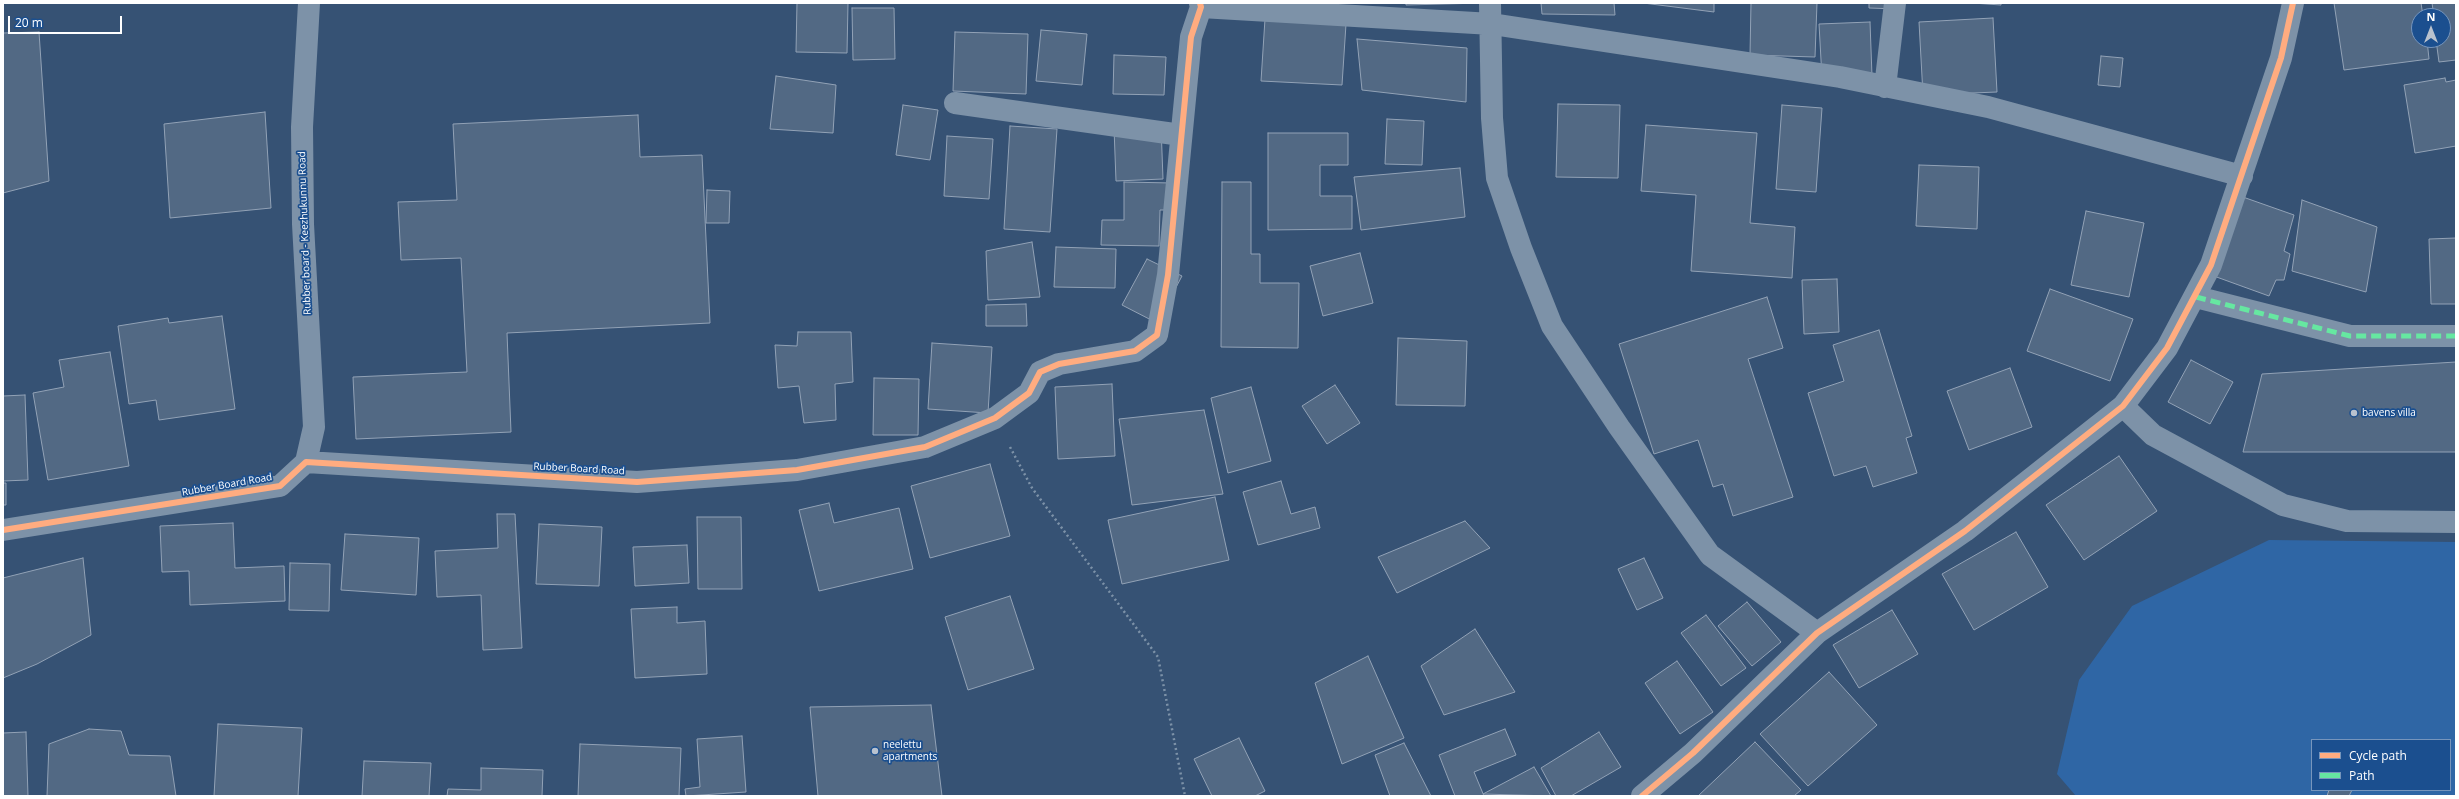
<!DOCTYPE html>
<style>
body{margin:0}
#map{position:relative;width:2459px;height:799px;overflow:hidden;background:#365274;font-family:"Open Sans",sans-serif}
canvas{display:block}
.frame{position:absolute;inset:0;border:4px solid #fff;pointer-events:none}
.legend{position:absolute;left:2311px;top:739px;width:140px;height:52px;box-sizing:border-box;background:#1b4f8f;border:1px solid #7695bc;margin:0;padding:5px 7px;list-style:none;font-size:12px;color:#fff}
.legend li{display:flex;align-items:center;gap:8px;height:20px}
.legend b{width:20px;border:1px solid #7695bc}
.north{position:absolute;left:2411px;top:8px;width:40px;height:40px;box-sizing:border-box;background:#1b4f8f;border:1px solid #7695bc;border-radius:50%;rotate:0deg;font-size:11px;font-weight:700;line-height:16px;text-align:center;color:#fff}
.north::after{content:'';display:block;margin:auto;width:14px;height:18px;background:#b9c2ce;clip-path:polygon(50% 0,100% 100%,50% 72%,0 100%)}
.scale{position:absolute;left:8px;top:16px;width:114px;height:18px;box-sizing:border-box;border:2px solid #fff;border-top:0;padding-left:5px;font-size:12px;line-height:14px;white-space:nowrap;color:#fff;-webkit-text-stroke:3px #1b4f8f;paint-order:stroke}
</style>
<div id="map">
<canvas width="2459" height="799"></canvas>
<div class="frame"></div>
<ul class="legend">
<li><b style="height:5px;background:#ffac80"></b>Cycle path</li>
<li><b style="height:5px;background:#66e7a1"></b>Path</li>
</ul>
<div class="north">N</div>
<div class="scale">20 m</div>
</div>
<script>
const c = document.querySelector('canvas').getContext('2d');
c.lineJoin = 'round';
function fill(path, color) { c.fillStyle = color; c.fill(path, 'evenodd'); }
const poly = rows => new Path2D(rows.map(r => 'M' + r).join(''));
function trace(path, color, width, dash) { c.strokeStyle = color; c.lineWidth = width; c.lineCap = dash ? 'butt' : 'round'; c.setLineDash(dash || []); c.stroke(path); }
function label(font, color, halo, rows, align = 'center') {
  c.font = font + ' "Open Sans",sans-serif'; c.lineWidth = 3.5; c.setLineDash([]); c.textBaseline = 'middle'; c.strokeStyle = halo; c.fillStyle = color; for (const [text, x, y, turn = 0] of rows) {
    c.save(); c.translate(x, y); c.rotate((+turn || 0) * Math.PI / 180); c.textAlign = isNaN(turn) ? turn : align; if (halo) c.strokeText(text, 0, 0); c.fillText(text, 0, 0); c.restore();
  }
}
fill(poly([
 [2269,540,2456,542,2456,796,2076,796,2057,774,2079,680,2132,606],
 [2312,740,2450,740,2450,790,2312,790]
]), '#2f66a5');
const building = poly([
 [797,3,848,3,847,53,796,52,797,3],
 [1406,3,1482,3,1406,5,1406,3],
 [1541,3,1614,3,1615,15,1542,14,1541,3],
 [1643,3,1714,3,1714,12,1643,3],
 [1751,3,1817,3,1815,57,1750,55,1751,3],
 [1869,3,1898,3,1898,9,1869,8,1869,3],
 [1972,3,2001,3,2001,5,1972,3],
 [2334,3,2421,3,2423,16,2419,16,2419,40,2427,40,2429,59,2344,70,2334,3],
 [2432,3,2456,3,2456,60,2439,62,2436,40,2443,40,2443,16,2434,16,2432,3],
 [852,8,894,8,895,59,853,60,852,8],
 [1993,18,1997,92,1923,95,1919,22,1993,18],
 [1265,19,1346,24,1342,85,1261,81,1265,19],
 [1870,22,1872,76,1822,78,1819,24,1870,22],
 [1041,30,1087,34,1082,85,1036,81,1041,30],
 [39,32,49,181,3,193,3,33,39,32],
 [955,32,1028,34,1026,94,953,91,955,32],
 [1357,39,1467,48,1466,102,1362,90,1357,39],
 [1114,55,1166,57,1164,95,1113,94,1114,55],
 [2101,56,2123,58,2120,87,2098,85,2101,56],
 [776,76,836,85,833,133,770,129,776,76],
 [2445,78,2446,82,2456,80,2456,146,2415,153,2404,85,2445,78],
 [1558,104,1620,105,1618,178,1556,177,1558,104],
 [903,105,938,110,930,160,896,155,903,105],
 [1782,105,1822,108,1816,192,1776,189,1782,105],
 [265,112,271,208,170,218,164,124,265,112],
 [638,115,640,157,702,155,710,323,507,333,511,432,356,439,353,377,467,372,461,258,401,260,398,202,457,200,453,124,638,115],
 [1387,119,1424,121,1422,165,1385,164,1387,119],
 [1646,125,1757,133,1750,223,1795,227,1792,278,1691,271,1696,195,1641,191,1646,125],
 [1010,126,1057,129,1050,232,1004,229,1010,126],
 [1161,126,1163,179,1116,181,1114,128,1161,126],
 [1268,133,1348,133,1348,165,1320,165,1320,196,1352,196,1352,229,1268,230,1268,133],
 [947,136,993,139,989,199,944,196,947,136],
 [1919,165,1979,167,1977,229,1916,226,1919,165],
 [1460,168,1465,217,1361,230,1354,177,1460,168],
 [1124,182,1172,183,1171,210,1160,210,1159,246,1101,245,1102,220,1124,220,1124,182],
 [1222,182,1251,182,1251,254,1260,254,1260,283,1299,283,1298,348,1221,347,1222,182],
 [707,190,730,191,729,223,706,223,707,190],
 [2240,196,2294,215,2284,251,2290,254,2284,280,2276,280,2269,296,2211,275,2240,196],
 [2302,200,2377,227,2366,292,2292,271,2302,200],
 [2086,211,2144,223,2129,297,2071,285,2086,211],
 [2456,238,2456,304,2431,304,2429,239,2456,238],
 [1032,242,1040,297,988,300,986,251,1032,242],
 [1056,247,1116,249,1115,288,1054,287,1056,247],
 [1360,253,1373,303,1323,316,1310,266,1360,253],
 [1147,259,1182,276,1157,323,1122,305,1147,259],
 [1837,279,1839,332,1804,334,1802,280,1837,279],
 [2050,289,2133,319,2110,381,2027,351,2050,289],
 [1767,297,1783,348,1748,359,1793,497,1733,516,1723,484,1713,487,1698,440,1654,454,1619,344,1767,297],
 [1026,304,1027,326,986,326,986,305,1026,304],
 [222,316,235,409,159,420,156,400,129,404,118,326,168,318,169,323,222,316],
 [1879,330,1912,436,1906,438,1917,473,1873,487,1866,466,1834,476,1808,393,1844,381,1833,345,1879,330],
 [798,332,851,332,853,382,835,384,836,420,804,423,799,386,778,388,775,345,797,346,798,332],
 [1398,338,1467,341,1465,406,1396,405,1398,338],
 [932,343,992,347,988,413,928,409,932,343],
 [110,352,129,466,48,480,33,393,64,387,59,360,110,352],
 [2191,360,2233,382,2210,424,2168,402,2191,360],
 [2456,362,2456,452,2243,452,2262,374,2456,362],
 [2010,368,2032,427,1969,450,1947,391,2010,368],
 [874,378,919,379,918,435,873,435,874,378],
 [1112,384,1115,456,1058,459,1055,387,1112,384],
 [1335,385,1360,423,1327,444,1302,406,1335,385],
 [1251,387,1271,461,1228,473,1211,398,1251,387],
 [25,395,28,480,3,481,3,396,25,395],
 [1204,410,1223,494,1132,505,1119,419,1204,410],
 [2119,456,2157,511,2084,560,2046,505,2119,456],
 [990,464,1010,536,930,558,911,486,990,464],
 [1281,481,1291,514,1315,507,1320,528,1258,545,1243,492,1281,481],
 [3,483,6,483,6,505,3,505,3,483],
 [1215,497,1229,560,1122,584,1108,520,1215,497],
 [829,503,834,523,899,508,913,569,819,591,799,510,829,503],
 [497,514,515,514,522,648,483,650,481,595,437,597,435,551,498,548,497,514],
 [697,517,741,517,742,589,698,589,697,517],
 [1465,521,1490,548,1397,593,1378,557,1465,521],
 [233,523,235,568,284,566,285,601,190,605,189,571,162,572,160,526,233,523],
 [539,524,602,527,599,586,536,584,539,524],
 [2016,532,2048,587,1974,630,1942,574,2016,532],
 [345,534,419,538,416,595,341,590,345,534],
 [687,545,689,583,635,586,633,547,687,545],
 [83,558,91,635,37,664,3,678,3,578,83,558],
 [1644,558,1663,598,1637,610,1618,569,1644,558],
 [290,563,330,564,329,611,289,610,290,563],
 [1010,596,1034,669,968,690,945,617,1010,596],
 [1747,602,1781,642,1752,666,1718,626,1747,602],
 [677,607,677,623,705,621,707,674,635,678,631,609,677,607],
 [1892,610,1918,654,1859,688,1833,645,1892,610],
 [1706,615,1746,668,1721,686,1681,633,1706,615],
 [1475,629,1515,692,1444,715,1421,666,1475,629],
 [1368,656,1404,738,1342,764,1315,683,1368,656],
 [1677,661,1713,712,1680,734,1645,683,1677,661],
 [1829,672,1877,725,1808,786,1760,734,1829,672],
 [931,705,942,796,818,796,810,707,931,705],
 [218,724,302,728,298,796,214,796,218,724],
 [89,729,121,731,129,755,170,756,176,796,47,796,49,744,89,729],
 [1505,729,1516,755,1474,772,1484,796,1455,796,1439,755,1505,729],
 [26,732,28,796,3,796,3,733,26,732],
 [1599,732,1621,767,1571,796,1556,796,1541,768,1599,732],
 [742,736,746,792,686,796,685,789,700,787,697,739,742,736],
 [1239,738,1265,791,1255,796,1212,796,1194,759,1239,738],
 [1755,742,1801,790,1794,796,1698,796,1755,742],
 [1404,743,1431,796,1390,796,1375,755,1404,743],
 [580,744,681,748,679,796,578,796,580,744],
 [364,761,431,763,429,796,362,796,364,761],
 [1534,767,1551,796,1483,794,1534,767],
 [481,768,543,770,542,796,447,796,448,789,481,790,481,768],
 [2329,790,2352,790,2349,796,2327,796,2329,790]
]);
fill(building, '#526984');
trace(building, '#92a2b6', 1);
trace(poly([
 [1010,447,1032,488,1158,657,1185,796]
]), '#7d92a8', 2.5, [2, 3]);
trace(poly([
 [1490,3,1492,118,1497,178,1521,248,1552,326,1619,427,1710,555,1817,633],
 [1201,7,1492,24,1840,77,1988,107,2242,176],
 [1885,87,1895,3],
 [955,103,1181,135],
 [2196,297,2350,336,2456,336],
 [2123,406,2153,435,2283,505,2347,521,2456,522],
 [306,462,314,427,303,224,302,127,309,3],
 [3,530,280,486,306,462,637,482,797,470,925,447,995,418,1029,393,1040,372,1059,364,1135,351,1157,335,1168,275,1191,37,1201,7,1200,3],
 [1642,796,1693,753,1817,633,1965,531,2123,406,2167,348,2211,265,2281,58,2293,3]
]), '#7d92a8', 22);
trace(poly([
 [2196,297,2350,336,2456,336]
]), '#66e7a1', 5, [10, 5]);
trace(poly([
 [3,530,280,486,306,462,637,482,797,470,925,447,995,418,1029,393,1040,372,1059,364,1135,351,1157,335,1168,275,1191,37,1201,7,1200,3],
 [1642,796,1693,753,1817,633,1965,531,2123,406,2167,348,2211,265,2281,58,2293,3]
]), '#ffac80', 6);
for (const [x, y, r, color] of [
 [2354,413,4,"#b9c2ce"],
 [875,751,4,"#b9c2ce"]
]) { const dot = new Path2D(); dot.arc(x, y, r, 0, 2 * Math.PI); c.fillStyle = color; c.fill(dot); trace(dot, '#1b4f8f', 1.5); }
label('10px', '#fff', '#1b4f8f', [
 ["Rubber board - Keezhukunnu Road",305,233,-92],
 ["Rubber Board Road",579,469,3],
 ["Rubber Board Road",227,485,-10]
]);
label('10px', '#fff', '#1b4f8f', [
 ["bavens villa",2362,413],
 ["neelettu",883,745],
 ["apartments",883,757]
], 'left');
</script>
